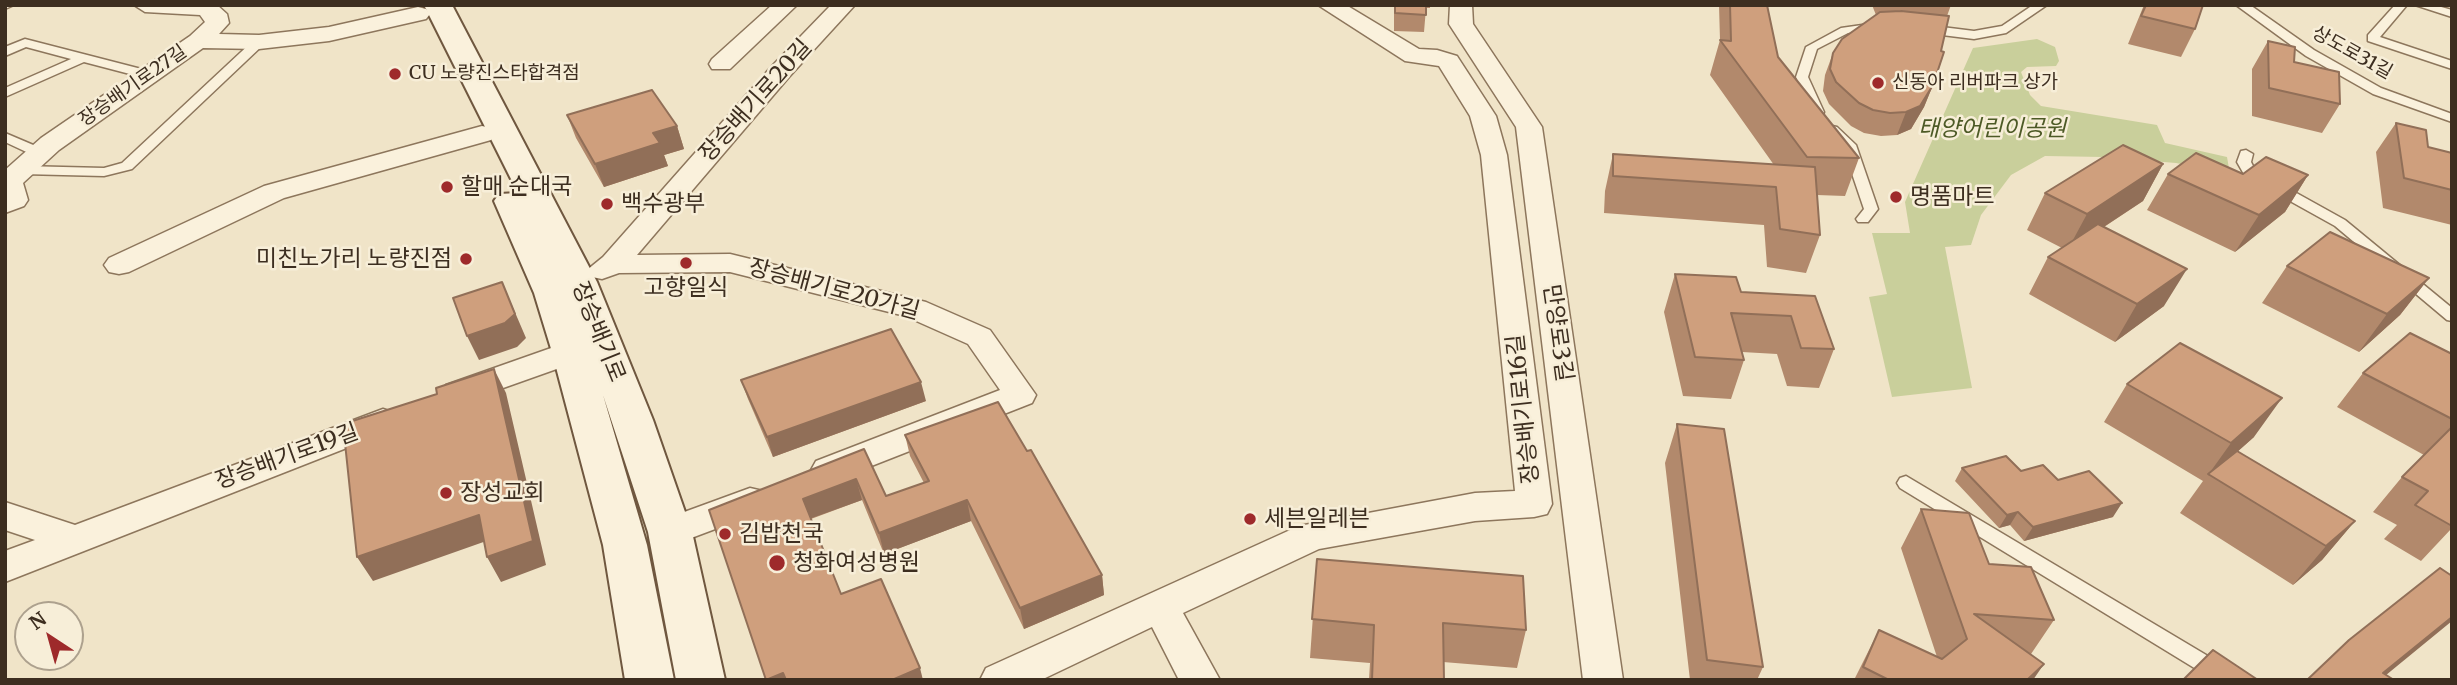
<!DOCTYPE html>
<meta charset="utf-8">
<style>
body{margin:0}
#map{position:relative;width:2457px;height:685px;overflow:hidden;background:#f0e4c8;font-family:Merriweather,serif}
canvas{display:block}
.frame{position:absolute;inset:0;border:7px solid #3d2e20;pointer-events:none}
.north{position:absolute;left:14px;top:601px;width:70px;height:70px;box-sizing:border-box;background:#f7eed8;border:2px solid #ada18e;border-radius:50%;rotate:324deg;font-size:19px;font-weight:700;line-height:28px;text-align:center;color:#3d2e20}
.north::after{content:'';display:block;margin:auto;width:24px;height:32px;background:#9e2a2b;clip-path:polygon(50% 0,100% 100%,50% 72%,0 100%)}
</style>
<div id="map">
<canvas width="2457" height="685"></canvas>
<div class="frame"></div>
<div class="north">N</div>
</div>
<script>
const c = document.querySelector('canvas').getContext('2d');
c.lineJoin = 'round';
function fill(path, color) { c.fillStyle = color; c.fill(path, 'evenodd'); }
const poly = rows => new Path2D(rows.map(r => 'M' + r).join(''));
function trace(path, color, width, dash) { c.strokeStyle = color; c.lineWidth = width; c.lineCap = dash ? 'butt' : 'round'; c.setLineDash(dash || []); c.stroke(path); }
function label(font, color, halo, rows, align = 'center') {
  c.font = font + ' Merriweather,"Noto Sans KR",serif'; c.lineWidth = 5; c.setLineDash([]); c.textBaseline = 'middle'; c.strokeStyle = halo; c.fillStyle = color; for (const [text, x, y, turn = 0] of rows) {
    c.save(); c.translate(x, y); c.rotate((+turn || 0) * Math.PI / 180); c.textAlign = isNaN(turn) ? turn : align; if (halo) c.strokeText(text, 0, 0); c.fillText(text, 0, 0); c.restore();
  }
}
fill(poly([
 [2037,39,2055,47,2059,61,2056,66,2027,67,2021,72,2030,95,2041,106,2157,125,2165,143,2227,157,2230,174,2176,163,2103,157,2045,156,2011,175,1981,215,1971,245,1945,247,1972,388,1892,397,1869,297,1887,294,1872,233,1910,233,1905,202,1973,48]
]), '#c9cf9b');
const lane = poly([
 [5,5,14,5,5,9,5,5],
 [2033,5,2047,5,2006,33,1974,39,1926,33,1920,29,1926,25,1974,31,2002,26,2033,5],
 [2236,5,2250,5,2314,50,2381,88,2452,114,2452,122,2373,94,2306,56,2236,5],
 [2395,5,2407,5,2380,37,2452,61,2452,69,2368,41,2368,35,2395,5],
 [2415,5,2434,5,2452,10,2452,17,2415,5],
 [1876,23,1882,27,1880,29,1848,33,1817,49,1808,77,1824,112,1823,115,1813,115,1796,77,1806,47,1841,28,1876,23],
 [259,38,263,39,263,45,132,169,104,176,22,174,15,170,22,166,104,168,122,163,255,39,259,38],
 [25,39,153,72,155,75,149,79,84,62,5,97,5,88,71,59,26,47,5,56,5,47,25,39],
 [1832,126,1837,127,1856,145,1878,209,1868,222,1858,222,1856,219,1864,209,1843,147,1825,130,1832,126],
 [5,133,45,150,47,153,45,156,35,156,5,142,5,133],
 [2246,150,2253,154,2251,162,2255,170,2345,220,2452,308,2452,321,2447,320,2335,226,2245,176,2237,162,2241,151,2246,150],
 [1906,476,2238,674,2241,680,2214,680,1900,488,1897,483,1900,478,1906,476]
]);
const street = poly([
 [134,5,217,5,227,14,229,23,219,34,259,35,329,27,418,7,426,9,430,14,426,19,329,41,259,49,203,48,59,150,23,183,28,200,24,206,5,213,5,170,41,138,190,36,205,22,200,15,145,12,134,5],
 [772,5,797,5,730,69,712,69,709,64,712,59,772,5],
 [831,5,855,5,789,77,637,255,730,254,926,302,990,330,1036,395,1032,403,828,483,816,479,811,470,816,461,1000,390,968,344,905,316,730,272,619,273,602,279,592,277,587,270,603,257,771,67,831,5],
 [1318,5,1346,5,1419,49,1437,50,1457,56,1496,116,1507,155,1552,504,1547,514,1534,517,1475,521,1319,549,1183,613,1220,680,1179,680,1152,627,1041,680,980,680,986,668,1299,526,1475,493,1515,491,1481,155,1470,116,1439,66,1405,61,1318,5],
 [1450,5,1472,5,1473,24,1542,127,1623,680,1583,680,1516,127,1449,24,1450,5],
 [482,126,491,128,495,134,491,140,284,198,129,272,119,274,109,272,104,265,109,258,264,186,482,126],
 [571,341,582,344,587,352,582,360,458,404,446,401,442,393,446,385,571,341],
 [383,409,395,413,400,421,395,429,5,582,5,551,35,540,5,530,5,502,75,525,383,409],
 [750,488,763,491,768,501,763,511,670,546,657,542,652,532,657,522,750,488]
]);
const secondary = poly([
 [424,5,452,5,597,282,653,420,692,532,725,680,676,680,648,532,603,395,647,545,674,680,625,680,603,545,552,352,534,293,494,201,499,194,518,193,424,5]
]);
trace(lane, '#8d765c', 3);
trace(street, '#8d765c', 3);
trace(secondary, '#6f573f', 4);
fill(lane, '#faf1dc');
fill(street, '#faf1dc');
fill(secondary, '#faf1dc');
fill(poly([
 [1384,5,1430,5,1430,8,1426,8,1424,32,1394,31,1394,7,1384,7],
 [1719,5,1767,5,1778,57,1859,158,1845,196,1817,195,1820,235,1806,273,1767,267,1764,225,1604,213,1605,191,1613,154,1774,165,1710,75,1720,40],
 [1872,5,1951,5,1947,16,1933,85,1924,107,1911,129,1897,135,1881,136,1864,133,1851,126,1829,104,1823,91,1825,75,1833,53,1876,15],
 [2144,5,2203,5,2195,29,2181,57,2128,44],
 [2268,41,2294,62,2340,104,2322,133,2252,116,2252,69],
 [567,115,677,126,684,149,664,155,668,166,604,187,576,138],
 [2396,123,2428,147,2452,153,2452,225,2383,208,2376,152],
 [2163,164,2143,201,2104,227,2164,306,2115,342,2029,294,2048,257,2062,248,2027,230,2045,193],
 [2168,174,2243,174,2308,175,2285,212,2235,252,2147,210],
 [2287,266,2429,278,2400,315,2359,352,2262,303],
 [1675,274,1741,292,1815,296,1834,349,1819,388,1787,386,1777,354,1742,352,1744,360,1731,399,1683,396,1664,312],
 [2452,354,2452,528,2421,561,2384,539,2397,525,2373,512,2402,477,2424,455,2337,407,2363,373],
 [741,380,926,401,773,457,748,399],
 [2127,384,2254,437,2237,452,2355,521,2322,560,2293,585,2180,513,2203,481,2104,422],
 [1677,424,1763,667,1757,680,1690,680,1665,463],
 [905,435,1027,451,1102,575,1104,595,1024,629,971,521,884,554,862,500,811,519,841,594,920,668,709,510,864,449,886,496,924,483,910,456],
 [1962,468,2021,471,2058,480,2113,517,2024,541,2010,525,1999,528,1955,481],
 [1921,509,1989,564,2054,620,2031,654,2033,680,1854,680,1879,630,1937,657,1901,548],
 [1317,559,1526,630,1517,668,1443,662,1444,680,1369,680,1370,663,1310,658]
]), '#b2896c');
fill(poly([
 [1933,85,1924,107,1911,129,1897,135,1906,112],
 [677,126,684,149,664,155,668,166,604,187,595,164,653,133],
 [2163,164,2143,201,2067,251,2087,214],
 [2308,175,2285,212,2235,252,2259,215],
 [2187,269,2164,306,2115,342,2137,304],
 [2429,278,2400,315,2359,352,2387,314],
 [502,282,526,338,517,347,479,360,467,336],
 [494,369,506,393,546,565,501,582,487,557],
 [921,382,926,401,773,457,767,437],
 [2282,398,2254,437,2210,476,2208,475,2231,443],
 [856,479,862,500,809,519,803,499],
 [967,500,971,521,884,554,879,533],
 [2122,503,2113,517,2024,541,2033,527],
 [2018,512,2010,525,1999,528,2007,515],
 [479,515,492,539,373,581,357,557],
 [2355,521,2322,560,2293,585,2326,546],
 [1102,575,1104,595,1024,629,1020,608],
 [2452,617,2452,621,2380,680,2383,673],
 [2044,664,2033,680,2027,680],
 [920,668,923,680,892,680],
 [783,673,786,680,766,680]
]), '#916f58');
const building = poly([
 [1395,5,1426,5,1426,15,1395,13,1395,5],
 [1730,5,1767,5,1778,57,1859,158,1807,157,1720,40,1731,41,1730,5],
 [2146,5,2203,5,2195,29,2141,16,2146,5],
 [1901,11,1949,16,1941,51,1944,52,1933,85,1920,106,1906,112,1890,113,1873,110,1859,103,1836,82,1830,69,1833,53,1842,39,1880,12,1901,11],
 [2268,41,2295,47,2294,62,2339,72,2340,104,2269,88,2268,41],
 [652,90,677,126,653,133,660,143,595,164,567,115,652,90],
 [2396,123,2426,130,2428,147,2452,153,2452,190,2404,178,2396,123],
 [2123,145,2163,164,2087,214,2045,193,2123,145],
 [2196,153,2243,174,2266,157,2308,175,2259,215,2168,174,2196,153],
 [1613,154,1815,167,1820,235,1780,229,1776,187,1613,176,1613,154],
 [2098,224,2187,269,2137,304,2048,257,2098,224],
 [2330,232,2429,278,2387,314,2287,266,2330,232],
 [1675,274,1736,277,1741,292,1815,296,1834,349,1801,348,1791,316,1731,313,1744,360,1695,357,1675,274],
 [502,282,515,314,505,323,467,336,453,298,502,282],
 [891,329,921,382,767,437,741,380,891,329],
 [2410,333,2452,354,2452,419,2363,373,2410,333],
 [2180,343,2282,398,2231,443,2127,384,2180,343],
 [494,369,533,541,487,557,479,515,357,557,343,424,437,394,436,388,494,369],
 [998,402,1027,451,1031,450,1102,575,1020,608,967,500,879,533,856,479,803,499,841,594,881,579,920,668,892,680,786,680,783,673,766,680,709,510,864,449,886,496,929,481,905,435,998,402],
 [1677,424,1724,429,1763,667,1707,660,1677,424],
 [2452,427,2452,526,2415,505,2428,491,2402,477,2452,427],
 [2237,451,2355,521,2326,546,2208,474,2237,451],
 [2006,456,2021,471,2043,465,2058,480,2089,471,2122,503,2033,527,2018,512,2007,515,1962,468,2006,456],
 [1921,509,1969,513,1989,564,2031,567,2054,620,1974,614,2044,664,2027,680,1889,680,1863,667,1879,630,1942,659,1967,639,1921,509],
 [1317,559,1523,576,1526,630,1443,623,1444,680,1372,680,1374,625,1312,619,1317,559],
 [2440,568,2452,576,2452,617,2383,673,2394,680,2307,680,2349,640,2440,568],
 [2213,650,2258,680,2183,680,2213,650]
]);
fill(building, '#cf9f7d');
trace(building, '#916f58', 2);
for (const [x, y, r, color] of [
 [395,74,7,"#9e2a2b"],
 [1878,83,7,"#9e2a2b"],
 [447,187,7,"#9e2a2b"],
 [1896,197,7,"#9e2a2b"],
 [607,204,7,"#9e2a2b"],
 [466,259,7,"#9e2a2b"],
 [686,263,7,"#9e2a2b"],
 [446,493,7,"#9e2a2b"],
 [1250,519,7,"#9e2a2b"],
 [725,534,7,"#9e2a2b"],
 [777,563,9,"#9e2a2b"]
]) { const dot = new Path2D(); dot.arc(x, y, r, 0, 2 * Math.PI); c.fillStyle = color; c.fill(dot); trace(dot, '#f7eed8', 2.5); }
label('19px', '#3d2e20', '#f7eed8', [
 ["상도로31길",2352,53,29],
 ["장승배기로27길",133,86,-35]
]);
label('19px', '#3d2e20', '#f7eed8', [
 ["CU 노량진스타합격점",409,74],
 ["신동아 리버파크 상가",1892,83]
], 'left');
label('23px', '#3d2e20', '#f7eed8', [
 ["장승배기로20길",756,101,-48],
 ["장승배기로20가길",834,290,15],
 ["장승배기로",598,332,68],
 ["만양로3길",1557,333,82],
 ["장승배기로16길",1524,409,-96],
 ["장승배기로19길",287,457,-20]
]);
label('italic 23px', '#4d5a26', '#f7eed8', [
 ["태양어린이공원",1992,129]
]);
label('23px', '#3d2e20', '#f7eed8', [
 ["할매 순대국",461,187],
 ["명품마트",1910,197],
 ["백수광부",621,204],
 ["미친노가리 노량진점",452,259,"right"],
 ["고향일식",686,288,"center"],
 ["장성교회",460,493],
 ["세븐일레븐",1264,519],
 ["김밥천국",739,534],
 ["청화여성병원",793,563]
], 'left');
</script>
